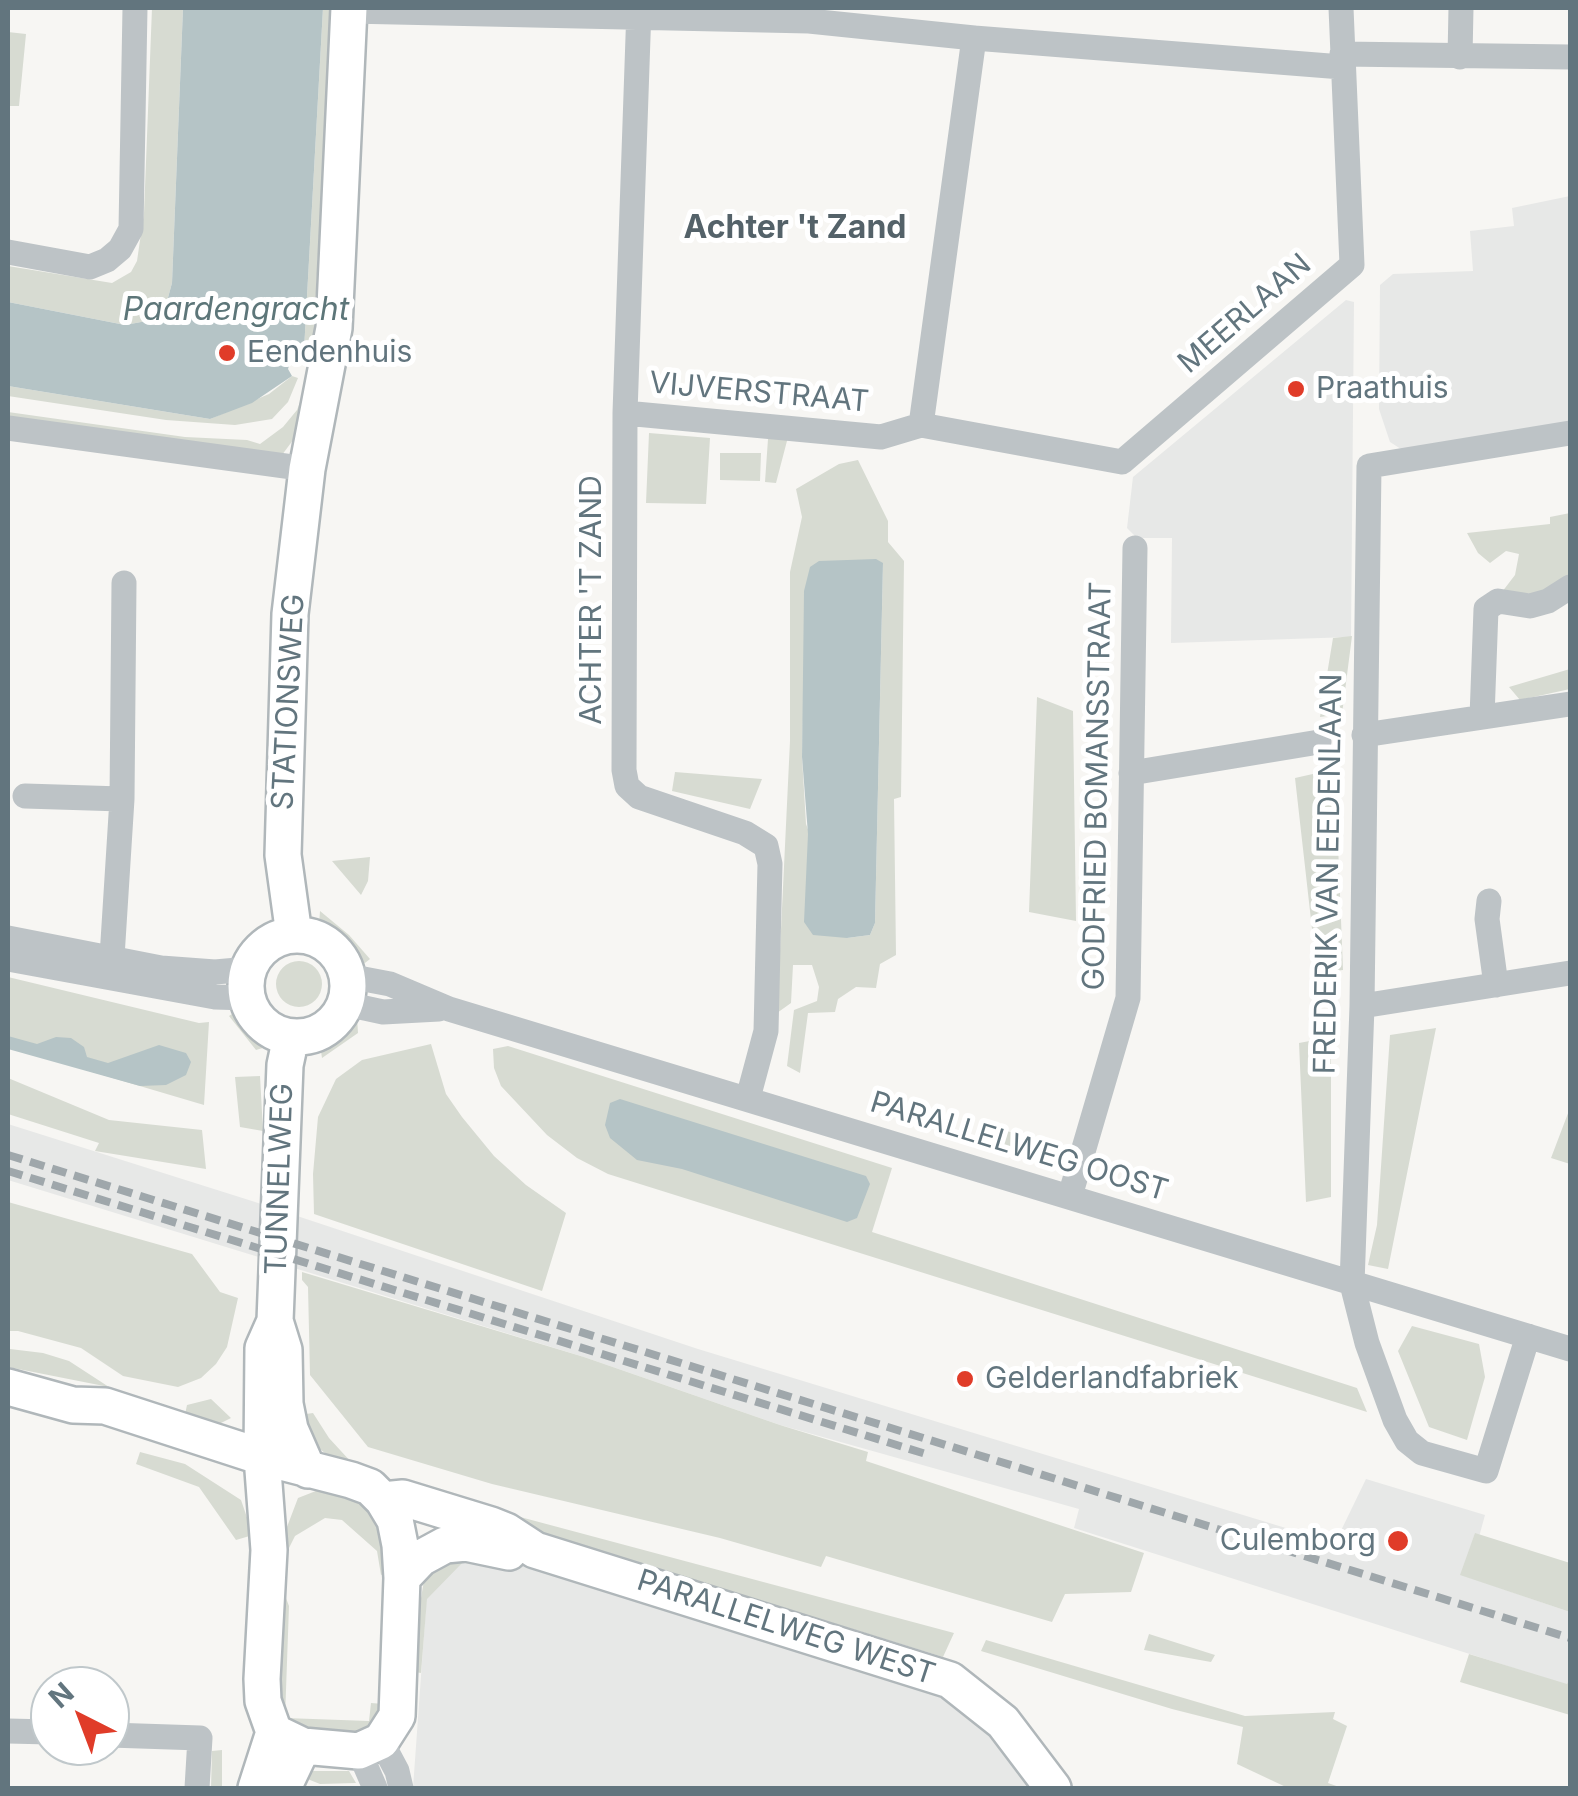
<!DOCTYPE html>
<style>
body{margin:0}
#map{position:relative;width:1578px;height:1796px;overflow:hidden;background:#f7f6f3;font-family:Inter,sans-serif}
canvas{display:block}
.frame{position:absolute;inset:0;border:10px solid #62757e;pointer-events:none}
.north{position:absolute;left:30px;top:1666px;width:100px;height:100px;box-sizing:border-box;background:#fff;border:2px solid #c0c8cb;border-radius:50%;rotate:318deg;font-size:28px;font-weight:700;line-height:40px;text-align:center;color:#62757e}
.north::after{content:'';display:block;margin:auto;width:35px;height:45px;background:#e03c29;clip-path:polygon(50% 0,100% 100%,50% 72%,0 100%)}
</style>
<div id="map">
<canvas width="1578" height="1796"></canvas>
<div class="frame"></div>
<div class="north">N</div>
</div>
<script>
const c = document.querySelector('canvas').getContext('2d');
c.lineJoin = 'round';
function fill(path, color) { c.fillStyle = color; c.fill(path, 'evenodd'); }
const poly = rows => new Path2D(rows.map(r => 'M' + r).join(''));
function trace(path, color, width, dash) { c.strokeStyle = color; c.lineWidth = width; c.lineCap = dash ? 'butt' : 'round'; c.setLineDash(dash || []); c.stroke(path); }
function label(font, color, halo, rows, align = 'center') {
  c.font = font + ' Inter,sans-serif'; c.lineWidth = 10; c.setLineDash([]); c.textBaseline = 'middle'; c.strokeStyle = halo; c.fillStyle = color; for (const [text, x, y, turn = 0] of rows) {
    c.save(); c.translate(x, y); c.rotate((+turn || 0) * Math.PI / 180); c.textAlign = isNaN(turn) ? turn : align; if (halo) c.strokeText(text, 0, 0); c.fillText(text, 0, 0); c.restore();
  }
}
fill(poly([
 [1570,196,1570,424,1404,451,1390,442,1379,409,1380,285,1393,274,1473,271,1470,231,1514,226,1512,208],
 [1346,300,1354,302,1351,637,1171,643,1172,538,1137,538,1127,528,1133,477],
 [8,1124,252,1201,698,1349,1335,1543,1366,1479,1485,1515,1468,1577,1570,1612,1570,1678,1567,1685,1074,1528,1079,1509,780,1425,584,1357,8,1180],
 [431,1536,963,1678,1055,1788,413,1788]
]), '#e7e8e7');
fill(poly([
 [152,8,183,8,172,283,166,305,152,320,125,325,8,302,8,266,112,283,131,272,137,261,144,213],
 [323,8,331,8,313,349,304,350],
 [8,32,26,34,19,106,8,106],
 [311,374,299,432,279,459,8,419,8,412,185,437,247,440,260,444,283,427,297,410],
 [292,376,298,378,288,402,272,419,235,425,166,420,8,396,8,386,210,419,269,394],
 [649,433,710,438,706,504,646,503],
 [788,437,776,483,765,482,768,439],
 [720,453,761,453,760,481,720,480],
 [858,460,888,521,888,542,904,561,901,797,894,799,896,955,880,964,876,988,856,987,838,999,835,1012,808,1013,800,1073,787,1066,794,1010,817,1001,819,987,812,965,793,965,791,1003,777,1013,790,741,790,572,802,517,796,489,839,464],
 [883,563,875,923,870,935,847,938,806,824,802,757,806,599],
 [1570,513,1570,578,1543,594,1502,592,1515,575,1519,554,1506,551,1490,563,1478,553,1467,533,1550,524,1550,517],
 [1352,636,1342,714,1320,717,1333,638],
 [1570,669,1570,689,1520,700,1509,687],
 [1037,697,1073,711,1076,921,1029,912],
 [1335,769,1343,970,1317,973,1295,778],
 [675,772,762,779,750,809,672,791],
 [370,857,368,881,361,895,332,861],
 [320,911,349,935,370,959,356,970,319,925],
 '276 984a23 23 0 1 1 46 0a23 23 0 1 1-46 0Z',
 [8,977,199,1023,209,1022,204,1105,8,1047],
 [238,1010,273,1045,256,1050,229,1016],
 [357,1017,358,1033,322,1058,320,1045],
 [1436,1028,1388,1269,1368,1265,1377,1225,1390,1035],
 [1331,1037,1331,1197,1306,1202,1299,1043],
 [431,1044,446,1094,462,1117,494,1156,526,1185,566,1213,542,1291,314,1214,313,1174,318,1117,336,1079,362,1060],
 [508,1046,892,1168,872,1232,1357,1388,1367,1412,608,1174,577,1158,547,1135,501,1086,494,1068,493,1049],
 [260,1076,263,1131,240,1127,235,1077],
 [8,1078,109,1120,202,1130,206,1169,95,1151,99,1143,8,1114],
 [1570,1108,1570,1164,1551,1158],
 [991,1127,1057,1144,1050,1163,986,1143],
 [8,1202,192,1254,220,1292,238,1298,227,1347,216,1364,201,1378,178,1387,123,1376,81,1348,18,1331,8,1331],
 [302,1272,584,1357,780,1425,868,1452,866,1461,1144,1553,1131,1592,1065,1594,1052,1622,826,1556,821,1567,720,1538,492,1484,368,1447,310,1375,308,1287,302,1280],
 [1412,1326,1479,1344,1485,1377,1467,1440,1429,1427,1398,1351],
 [10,1349,43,1353,69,1361,109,1387,8,1367],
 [211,1399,231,1418,213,1427,184,1419,187,1405],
 [313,1413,329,1438,352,1463,347,1470,312,1443,299,1415],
 [140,1452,185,1464,241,1500,253,1535,236,1540,199,1487,136,1464],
 [321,1489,351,1494,378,1513,390,1572,381,1575,377,1551,342,1520,325,1518,295,1536,286,1554,281,1585,289,1606,285,1718,369,1721,371,1703,384,1704,377,1721,362,1732,296,1729,280,1720,275,1669,279,1548,298,1498],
 [509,1514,954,1633,943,1657,509,1523],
 [1475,1533,1570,1563,1570,1612,1460,1575],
 [453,1555,465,1560,427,1599,421,1673,409,1671,426,1568],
 [1149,1634,1215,1655,1211,1662,1144,1650],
 [986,1640,1245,1716,1335,1712,1333,1719,1347,1726,1328,1783,1342,1788,1288,1788,1237,1764,1243,1727,1172,1709,981,1651],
 [1469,1654,1567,1684,1570,1678,1570,1715,1460,1682],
 [222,1750,222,1788,211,1788,212,1751],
 [308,1771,349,1771,356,1783,320,1784,300,1776]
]), '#d7dbd2');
fill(poly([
 [183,8,323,8,304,350,292,357,288,369,292,376,252,403,210,419,8,386,8,302,125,325,152,320,166,305,172,283],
 [876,559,883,563,875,923,870,935,847,938,813,935,804,922,808,834,802,757,804,591,810,567,819,561],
 [8,1036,37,1044,56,1037,71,1038,84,1047,87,1057,108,1063,159,1045,186,1053,191,1062,186,1075,166,1085,140,1086,8,1049],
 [620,1099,866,1176,870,1184,857,1218,847,1222,682,1169,637,1160,610,1138,605,1125,610,1103]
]), '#b5c4c6');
const secondary = poly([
 '246 986a51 51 0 1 1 102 0a51 51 0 1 1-102 0Z',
 [294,935,283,855,290,614,307,469,334,328,349,8],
 [291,1037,285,1065,275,1321,284,1350,285,1404,290,1429,308,1470],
 [8,1387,73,1405,105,1406,262,1457,351,1480,370,1487,383,1500,395,1520,400,1545,402,1578,397,1716,381,1741,359,1751,303,1746,274,1732],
 [383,1500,403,1498,491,1525,506,1531,535,1550,950,1680,1003,1722,1053,1788],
 [402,1578,421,1558,445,1545,466,1543,509,1552],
 [256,1788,274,1732,263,1701,262,1679,269,1550,262,1457,263,1348,275,1321],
 [283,1788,303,1746]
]);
trace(secondary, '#b0b7ba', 40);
trace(poly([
 [639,8,625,413,624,770,627,786,639,797,745,833,766,846,770,864,766,1031,748,1098],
 [349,11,809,21,974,38,1342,67],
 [1342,54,1570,57],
 [1460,57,1461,8],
 [8,252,90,267,107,260,120,249,131,229,135,8],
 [625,413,881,437,921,425,1122,462,1352,265,1341,8],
 [921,425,974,38],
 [8,428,307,469],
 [1482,717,1486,609,1498,601,1530,606,1548,601,1570,587],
 [1364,735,1570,704],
 [1131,773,1319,742],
 [25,796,122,799],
 [1489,901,1487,919,1496,985],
 [8,938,161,968,215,972,249,969],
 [112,957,122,799,124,583],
 [8,959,215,997,247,998],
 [348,976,390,984,449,1009,1570,1349],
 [346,1004,383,1012,439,1009],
 [1362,1006,1570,973],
 [1070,1196,1128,998,1135,548],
 [1528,1336,1486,1471,1422,1453,1407,1441,1395,1420,1367,1343,1352,1284,1362,1006,1369,466,1570,433],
 [8,1731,50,1732],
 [110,1735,200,1738,197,1788],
 [381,1741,397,1771,401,1788],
 [359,1751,375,1788]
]), '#bdc3c6', 25);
trace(secondary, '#fff', 35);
trace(poly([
 [8,1155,1570,1638],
 [8,1171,926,1454]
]), '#9fa7ab', 8, [15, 8]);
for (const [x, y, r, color] of [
 [227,353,10,"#e03c29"],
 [1296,389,10,"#e03c29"],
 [965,1379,10,"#e03c29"],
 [1398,1541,12,"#e03c29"]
]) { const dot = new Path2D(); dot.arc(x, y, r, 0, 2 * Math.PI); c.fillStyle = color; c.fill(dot); trace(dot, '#fff', 4); }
label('30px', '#62757e', '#fff', [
 ["MEERLAAN",1245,314,-41],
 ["VIJVERSTRAAT",759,393,5],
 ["ACHTER 'T ZAND",592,600,-90],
 ["STATIONSWEG",289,702,-87],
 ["GODFRIED BOMANSSTRAAT",1098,786,-89],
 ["FREDERIK VAN EEDENLAAN",1329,874,-89],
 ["PARALLELWEG OOST",1019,1147,17],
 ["TUNNELWEG",280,1179,-88],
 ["PARALLELWEG WEST",786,1628,18]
]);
label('30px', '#62757e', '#fff', [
 ["Eendenhuis",247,353],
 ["Praathuis",1316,389],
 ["Gelderlandfabriek",985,1379],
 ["Culemborg",1376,1541,"right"]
], 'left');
label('bold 32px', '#546269', '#fff', [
 ["Achter 't Zand",795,228]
]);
label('italic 32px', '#5d7679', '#fff', [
 ["Paardengracht",236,310]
]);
</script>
